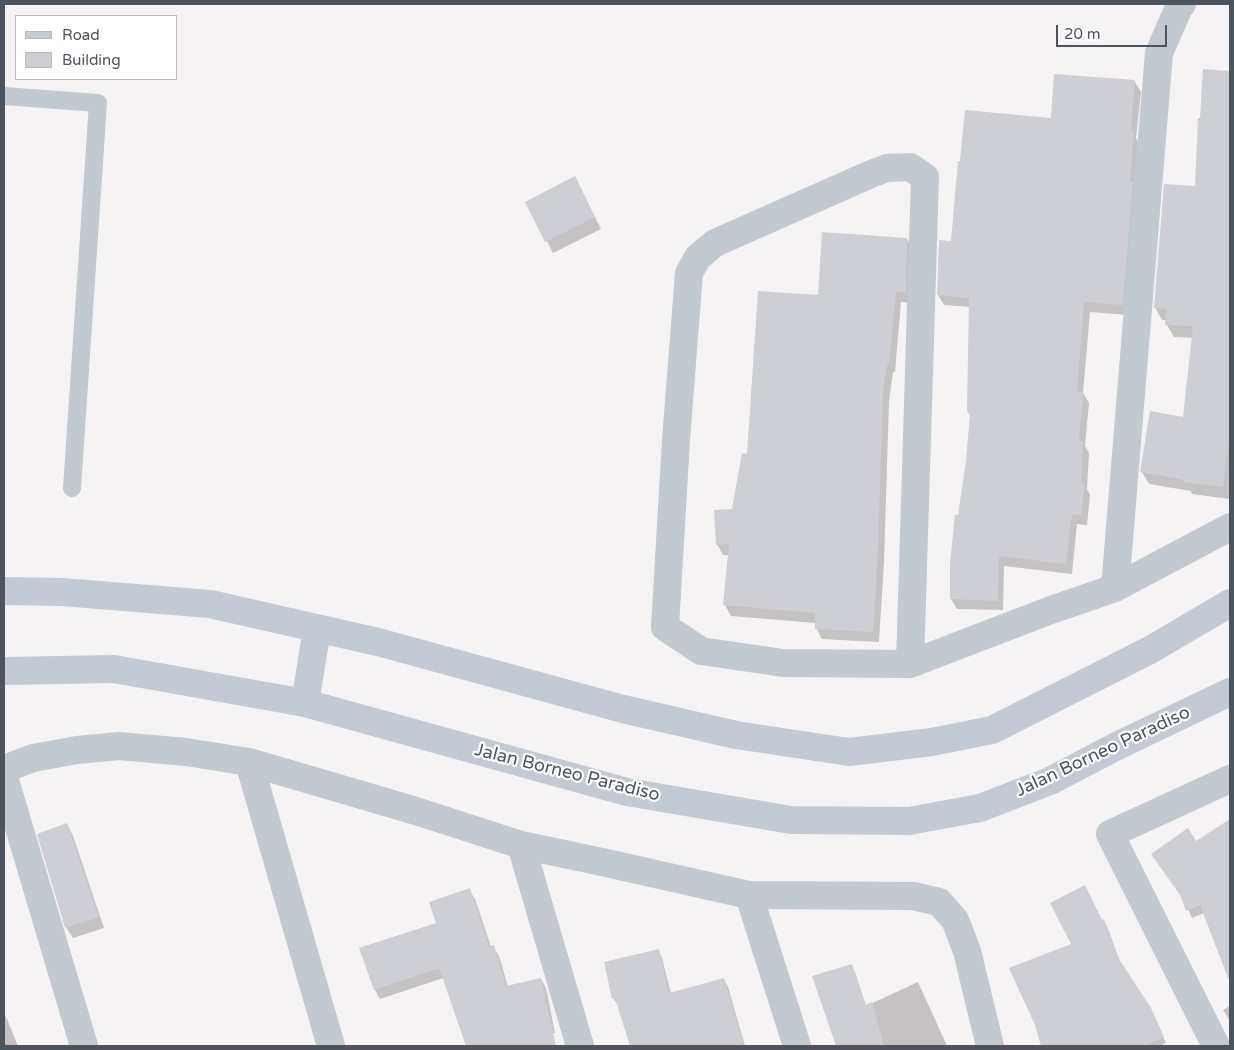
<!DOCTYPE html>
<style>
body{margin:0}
#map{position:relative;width:1234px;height:1050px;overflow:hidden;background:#f5f3f3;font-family:"Varela Round",sans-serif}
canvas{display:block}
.frame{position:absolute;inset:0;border:5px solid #4c555e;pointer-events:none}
.legend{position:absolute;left:15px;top:15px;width:162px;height:65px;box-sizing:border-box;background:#fff;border:1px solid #b7bbbf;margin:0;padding:6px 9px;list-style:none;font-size:15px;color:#4c555e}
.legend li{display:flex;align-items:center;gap:10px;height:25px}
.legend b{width:25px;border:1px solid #b7bbbf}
.scale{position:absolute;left:1056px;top:25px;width:111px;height:22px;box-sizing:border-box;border:2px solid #4c555e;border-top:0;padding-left:6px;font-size:15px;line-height:18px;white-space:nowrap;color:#4c555e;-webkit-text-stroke:4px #fff;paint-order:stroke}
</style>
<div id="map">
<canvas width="1234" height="1050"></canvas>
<div class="frame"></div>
<ul class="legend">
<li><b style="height:6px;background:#c3cad4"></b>Road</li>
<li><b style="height:14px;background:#cdcfd4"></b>Building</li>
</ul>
<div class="scale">20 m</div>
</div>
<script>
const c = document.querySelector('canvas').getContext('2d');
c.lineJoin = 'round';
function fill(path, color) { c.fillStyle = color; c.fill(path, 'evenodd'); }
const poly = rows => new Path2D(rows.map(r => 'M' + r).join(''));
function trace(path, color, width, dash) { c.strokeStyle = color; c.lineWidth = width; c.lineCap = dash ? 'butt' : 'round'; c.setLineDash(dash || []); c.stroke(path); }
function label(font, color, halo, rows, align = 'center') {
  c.font = font + ' "Varela Round",sans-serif'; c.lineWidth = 4.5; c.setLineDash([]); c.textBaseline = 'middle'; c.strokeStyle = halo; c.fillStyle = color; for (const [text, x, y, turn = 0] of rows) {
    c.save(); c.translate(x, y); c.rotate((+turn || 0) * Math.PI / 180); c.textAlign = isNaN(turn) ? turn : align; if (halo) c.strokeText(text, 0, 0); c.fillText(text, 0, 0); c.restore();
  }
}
fill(poly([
 [1204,71,1230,72,1229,499,1192,494,1191,491,1149,484,1142,472,1185,419,1193,338,1174,337,1167,325,1167,320,1162,320,1155,307,1196,188],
 [1135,82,1141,92,1136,138,1139,143,1128,315,1090,312,1083,393,1089,403,1085,446,1089,453,1087,489,1090,495,1087,525,1077,524,1072,574,1004,566,1003,610,957,609,951,599,952,563,967,461,971,417,968,412,970,307,944,305,938,295,952,242,1052,119],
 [581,189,601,229,553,253,527,202],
 [907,239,913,250,911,303,901,302,895,372,893,372,889,401,884,562,879,642,822,639,816,628,816,623,731,616,725,605,729,555,723,555,717,544,733,511,748,455,819,297],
 [1230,821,1230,982,1204,913,1192,918,1183,898,1196,843],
 [67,824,73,836,104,928,73,938,66,927],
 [469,890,475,899,491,947,493,946,499,956,508,987,541,979,546,988,555,1033,521,1039,523,1046,468,1046,443,978,380,999,375,990,361,949,438,924],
 [1102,921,1107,926,1121,965,1153,1015,1166,1043,1159,1046,1042,1046,1036,1025,1072,944],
 [658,951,662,958,671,994,724,980,728,987,745,1046,631,1046,618,1005,613,998],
 [851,965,855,972,866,1006,918,982,947,1046,836,1046,832,1027],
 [1230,1006,1230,1021,1223,1010],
 [4,1013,7,1019,18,1046,4,1046]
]), '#0003');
fill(poly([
 [1203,69,1230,71,1230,433,1223,487,1184,482,1184,480,1140,472,1150,411,1183,417,1193,326,1165,325,1166,309,1154,308,1164,184,1195,186,1198,118,1200,118],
 [1054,74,1135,80,1131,131,1134,131,1130,182,1133,182,1123,305,1084,302,1077,391,1083,392,1079,441,1083,441,1081,483,1085,484,1081,515,1072,514,1066,564,999,556,998,601,950,599,950,563,955,515,958,515,966,461,970,413,967,412,969,298,937,295,939,240,951,241,958,161,960,161,965,110,1051,118],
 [575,176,595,217,545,242,525,202],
 [822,232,907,238,906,293,896,292,889,362,888,362,883,390,878,551,873,632,815,629,815,613,723,605,729,544,716,545,714,510,732,509,742,453,747,454,758,291,818,295],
 [1230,819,1230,978,1228,978,1200,905,1186,911,1180,895,1151,854,1188,828,1196,841],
 [67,823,99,917,65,928,37,834],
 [1085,885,1102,920,1104,919,1119,959,1151,1008,1164,1037,1144,1046,1041,1046,1035,1025,1009,968,1071,944,1050,903],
 [470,888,489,946,494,945,506,986,541,978,556,1046,466,1046,439,968,374,990,359,948,436,923,429,902],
 [659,949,669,993,724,978,744,1046,630,1046,615,998,612,999,604,962],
 [852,964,865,1005,872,1002,884,1046,836,1046,812,976]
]), '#cdcfd4');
trace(poly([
 [4,96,98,103,72,488]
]), '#c2c9cf', 18);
trace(poly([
 [1115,588,1159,53,1180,5,1182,4],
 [910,664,925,177,910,167,887,168,871,174,715,243,698,257,689,273,676,440,665,627,701,651,783,663,910,664,1051,610,1115,588,1230,527],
 [249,762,331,1046],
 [4,769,33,758,77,750,119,746,186,752,249,762,416,811,521,845,593,860,749,895,913,896,939,902,955,920,967,951,990,1046],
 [4,777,84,1046],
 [521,845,580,1046],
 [749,895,797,1046],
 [1216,1046,1110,834,1230,779]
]), '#c2c9cf', 28);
trace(poly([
 [4,591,62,592,210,604,378,642,623,709,736,735,849,752,932,742,992,730,1150,650,1230,603],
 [4,671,114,669,305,703,627,792,791,820,909,821,980,808,1050,781,1117,746,1230,692],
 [305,703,317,629]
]), '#c3cad4', 28);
label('18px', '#4c555e', '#fff', [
 ["Jalan Borneo Paradiso",1103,752,-25],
 ["Jalan Borneo Paradiso",567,773,14]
]);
</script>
